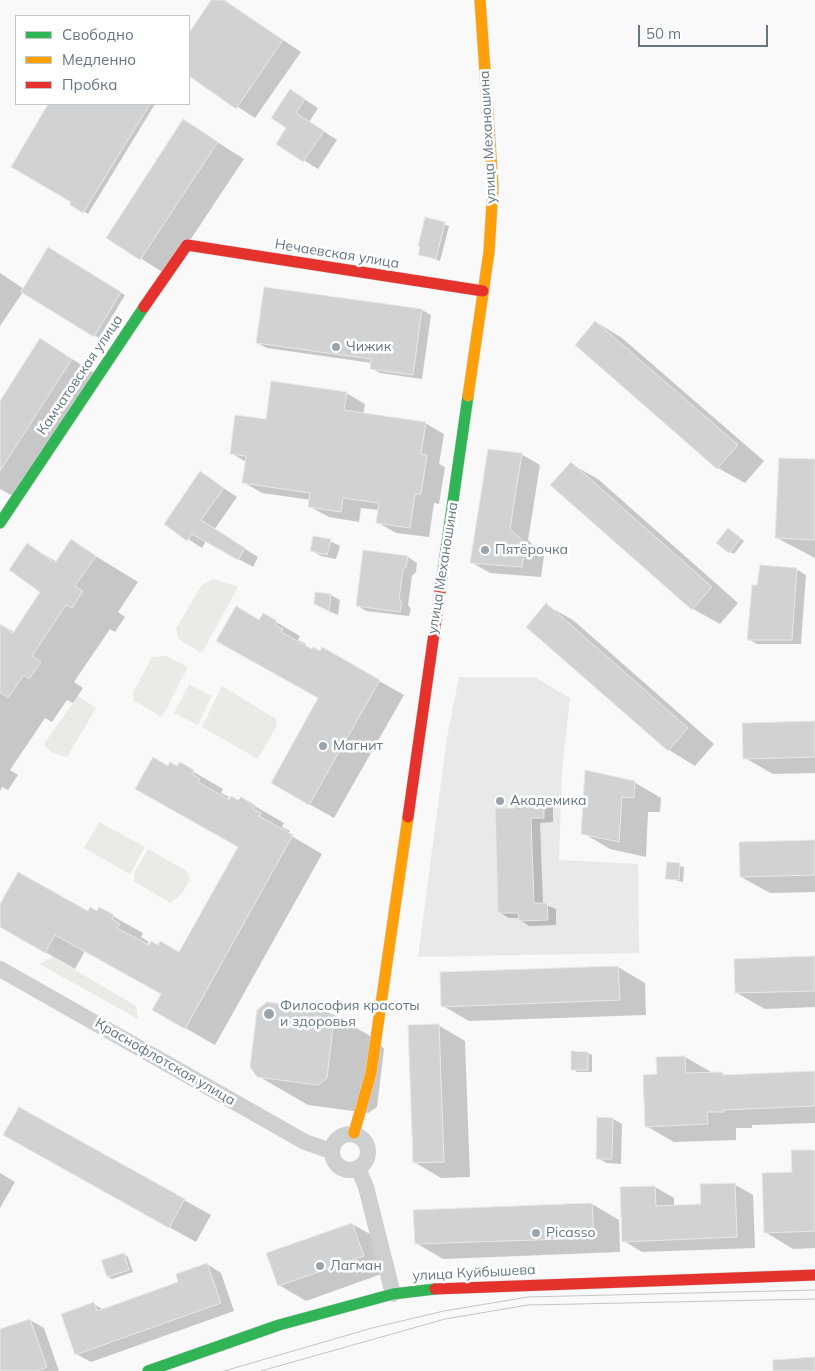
<!DOCTYPE html>
<meta charset="utf-8">
<style>
body{margin:0}
#map{position:relative;width:815px;height:1371px;overflow:hidden;background:#f9f9f9;font-family:Mulish,sans-serif}
canvas{display:block}
.legend{position:absolute;left:15px;top:15px;width:175px;height:90px;box-sizing:border-box;background:#fff;border:1px solid #c1c8cd;margin:0;padding:6px 9px;list-style:none;font-size:15px;color:#657683}
.legend li{display:flex;align-items:center;gap:10px;height:25px}
.legend b{width:25px;border:1px solid #c1c8cd}
.scale{position:absolute;left:638px;top:25px;width:130px;height:22px;box-sizing:border-box;border:2px solid #657683;border-top:0;padding-left:6px;font-size:15px;line-height:18px;white-space:nowrap;color:#657683;-webkit-text-stroke:4px #fff;paint-order:stroke}
</style>
<div id="map">
<canvas width="815" height="1371"></canvas>
<ul class="legend">
<li><b style="height:6px;background:#30b455"></b>Свободно</li>
<li><b style="height:6px;background:#ff9f0a"></b>Медленно</li>
<li><b style="height:6px;background:#e5322d"></b>Пробка</li>
</ul>
<div class="scale">50 m</div>
</div>
<script>
const c = document.querySelector('canvas').getContext('2d');
c.lineJoin = 'round';
function fill(path, color) { c.fillStyle = color; c.fill(path, 'evenodd'); }
const poly = rows => new Path2D(rows.map(r => 'M' + r).join(''));
function trace(path, color, width, dash) { c.strokeStyle = color; c.lineWidth = width; c.lineCap = dash ? 'butt' : 'round'; c.setLineDash(dash || []); c.stroke(path); }
function label(font, color, halo, rows, align = 'center') {
  c.font = font + ' Mulish,sans-serif'; c.lineWidth = 5; c.setLineDash([]); c.textBaseline = 'middle'; c.strokeStyle = halo; c.fillStyle = color; for (const [text, x, y, turn = 0] of rows) {
    c.save(); c.translate(x, y); c.rotate((+turn || 0) * Math.PI / 180); c.textAlign = isNaN(turn) ? turn : align; if (halo) c.strokeText(text, 0, 0); c.fillText(text, 0, 0); c.restore();
  }
}
fill(poly([
 [459,677,534,677,570,698,562,771,559,860,638,864,639,953,418,957,447,737]
]), '#e8e9e9');
fill(poly([
 [213,579,238,587,202,653,181,641,178,637,176,628,202,585],
 [166,656,188,667,162,717,134,701,133,693,152,657],
 [189,684,212,696,198,725,174,713],
 [222,686,276,719,277,725,258,759,202,727],
 [78,696,96,708,67,757,52,753,44,744],
 [99,822,145,847,130,874,84,848],
 [148,849,187,871,190,880,180,896,170,903,134,881,135,871],
 [53,957,136,1006,138,1019,39,964]
]), '#e8ebe6');
fill(poly([
 [213,0,223,0,234,7,301,52,255,118,189,75,189,35],
 [304,99,318,108,309,122,337,140,318,169,277,144,288,128,273,118],
 [50,104,155,104,88,214,72,204,73,202,13,166],
 [184,121,244,159,167,275,107,237],
 [426,219,449,226,440,261,420,254],
 [49,248,125,295,99,338,23,292,0,326,0,273,24,289],
 [422,310,431,315,422,379,380,373,371,368,372,363,267,348,257,343],
 [596,322,622,338,764,461,745,483,718,468],
 [41,340,98,375,18,499,0,489,0,403],
 [346,393,365,404,363,414,425,423,444,434,439,464,445,467,439,504,434,503,429,537,396,533,377,522,379,510,361,508,359,522,329,517,310,507,311,500,262,493,243,482,246,462,231,453,267,421],
 [521,454,540,465,528,540,544,556,541,577,490,573,471,562],
 [815,461,815,558,777,538],
 [571,464,598,479,738,603,720,624,693,609,552,485],
 [200,473,237,497,214,530,258,557,253,567,206,541,202,548,188,539],
 [733,532,744,541,734,554,730,552],
 [71,541,138,582,118,612,125,617,115,632,110,629,74,682,83,688,73,703,67,700,52,722,45,718,10,770,18,775,8,790,2,787,0,791,0,624,14,632,42,591,27,545,57,562],
 [330,541,340,546,336,559,321,556,312,551],
 [408,557,417,563,416,572,412,576,408,605,411,609,409,616,366,611,357,605],
 [796,569,806,575,801,644,757,644,748,639,758,587],
 [331,595,340,600,338,615,324,609],
 [546,605,573,620,714,744,695,766,669,750],
 [260,621,276,622,300,636,298,640,306,644,305,647,320,652,322,649,404,695,334,818,272,783,320,698],
 [815,723,815,773,773,774,745,758],
 [180,764,223,789,221,793,229,797,227,800,239,802,241,798,284,823,282,827,290,831,288,834,322,854,215,1045,154,1010,163,994,85,951,75,969,0,926,0,907,89,913,98,912,100,909,143,933,141,937,149,942,146,945,180,953,239,847,169,767,178,768],
 [634,782,661,798,660,812,648,812,646,857,610,849,583,833],
 [544,802,553,807,553,822,540,823,543,904,556,909,556,925,529,926,520,920,520,918,509,918,499,912,517,809],
 [815,841,815,892,770,893,741,877],
 [668,863,684,867,683,882,667,878],
 [815,957,815,1007,765,1009,737,993],
 [618,967,645,983,646,1015,469,1021,443,1006],
 [327,1011,377,1040,384,1049,377,1107,368,1113,308,1105,258,1076],
 [438,1025,465,1041,470,1177,441,1178,414,1162],
 [588,1053,592,1055,592,1072,577,1072,573,1069],
 [685,1057,713,1073,722,1073,727,1076,815,1073,815,1123,752,1125,752,1128,736,1128,736,1140,674,1142,646,1126,658,1075,657,1058],
 [599,1119,613,1119,622,1124,621,1164,607,1163,597,1158],
 [31,1150,184,1200,211,1215,196,1242],
 [815,1151,815,1248,793,1249,765,1232,794,1173],
 [0,1173,15,1182,0,1208],
 [734,1184,753,1195,755,1248,642,1252,624,1241,655,1187,674,1198,674,1206,703,1205],
 [592,1204,619,1220,620,1252,443,1259,416,1243],
 [352,1224,379,1239,390,1271,306,1301,279,1285],
 [124,1254,128,1257,133,1272,112,1279,108,1277],
 [207,1264,221,1273,234,1311,91,1362,76,1354,94,1304,104,1310,180,1283],
 [30,1320,44,1328,59,1371,0,1371,0,1341]
]), '#0003');
const building = poly([
 [211,0,224,0,283,40,236,109,189,76,189,33,211,0],
 [290,89,305,99,296,113,324,131,303,162,276,144,286,128,271,118,290,89],
 [48,104,150,104,83,213,70,205,71,202,11,167,48,104],
 [183,119,218,142,140,260,106,238,183,119],
 [425,217,445,222,436,259,418,255,420,247,418,246,425,217],
 [48,247,121,292,94,337,21,292,48,247],
 [264,287,422,309,413,375,370,369,371,359,256,343,264,287],
 [595,321,738,445,717,469,575,345,595,321],
 [40,338,72,359,0,471,0,401,40,338],
 [271,381,347,392,344,410,426,422,421,454,427,455,421,494,415,494,410,528,376,523,379,503,343,498,341,512,308,507,310,493,242,483,246,456,230,454,235,415,266,419,271,381],
 [488,449,522,453,510,529,526,544,522,567,470,563,488,449],
 [779,458,815,459,815,540,775,538,779,458],
 [571,462,712,587,692,610,550,485,571,462],
 [200,471,224,488,201,520,245,548,238,560,192,534,187,541,164,524,200,471],
 [728,528,741,538,729,553,716,543,728,528],
 [313,536,331,539,327,555,310,551,313,536],
 [71,539,96,556,75,586,83,591,72,608,66,605,32,656,41,662,29,679,24,675,8,698,0,692,0,624,13,633,40,592,9,570,27,543,55,563,71,539],
 [363,550,408,556,406,567,403,570,399,599,402,602,400,612,356,606,363,550],
 [760,565,797,568,792,640,747,640,752,585,757,585,760,565],
 [315,592,331,594,329,611,314,604,315,592],
 [546,603,688,728,668,751,526,627,546,603],
 [236,606,259,620,263,613,277,621,275,625,283,629,281,632,312,649,313,647,320,651,322,647,380,680,309,805,271,783,318,698,216,641,236,606],
 [815,721,815,757,743,759,742,723,815,721],
 [153,757,168,766,170,762,177,766,180,762,194,770,192,774,200,779,198,782,229,800,231,796,238,800,241,797,255,805,253,809,261,813,259,816,293,835,185,1029,152,1010,161,994,55,935,45,953,0,927,0,904,18,872,88,911,90,907,97,911,99,907,114,915,112,919,120,924,117,928,149,945,151,941,158,945,160,941,179,952,238,847,135,789,153,757],
 [585,770,635,781,634,798,622,797,619,842,581,834,585,770],
 [544,800,544,818,531,818,534,903,547,903,548,920,519,921,518,913,498,913,495,808,515,808,515,801,544,800],
 [815,840,815,875,740,877,739,842,815,840],
 [667,862,680,863,679,880,665,879,667,862],
 [815,956,815,991,735,993,734,959,815,956],
 [618,966,620,1000,441,1007,440,972,618,966],
 [267,1002,328,1010,334,1019,327,1078,318,1085,257,1077,250,1067,257,1010,267,1002],
 [439,1024,444,1162,413,1163,408,1025,439,1024],
 [571,1051,588,1052,588,1070,571,1070,571,1051],
 [685,1056,686,1073,722,1072,722,1075,815,1071,815,1106,723,1110,724,1112,707,1112,708,1124,645,1127,643,1075,657,1074,656,1057,685,1056],
 [19,1107,185,1199,169,1228,3,1135,19,1107],
 [597,1117,613,1118,612,1159,596,1159,597,1117],
 [791,1150,815,1150,815,1231,764,1233,762,1173,792,1172,791,1150],
 [735,1183,737,1237,622,1242,620,1187,655,1186,656,1206,701,1204,700,1184,735,1183],
 [592,1203,594,1238,415,1244,413,1210,592,1203],
 [352,1223,364,1256,278,1286,266,1253,352,1223],
 [124,1253,129,1270,107,1277,101,1260,124,1253],
 [207,1263,221,1303,75,1355,61,1314,94,1302,97,1311,178,1282,176,1274,207,1263],
 [30,1319,47,1367,37,1371,0,1371,0,1329,30,1319],
 [815,1357,815,1371,773,1371,773,1360,815,1357]
]);
fill(building, '#d0d2d3');
trace(building, '#e8e8e8', 1);
const fast = poly([
 [0,523,144,307],
 [441,584,468,396],
 [148,1371,279,1325,393,1294,435,1289]
]);
const slow = poly([
 [468,396,489,252,493,187,480,0],
 [354,1133,371,1073,408,817]
]);
const jam = poly([
 [144,307,187,245,483,291],
 [408,817,441,584],
 [435,1289,815,1275]
]);
trace(fast, '#d5d6d7', 12);
trace(slow, '#d5d6d7', 12);
trace(jam, '#d5d6d7', 12);
trace(poly([
 [0,969,305,1142,331,1151],
 '332 1152a18 18 0 1 1 36 0a18 18 0 1 1-36 0Z',
 [358,1168,366,1187,393,1294]
]), '#cecfd0', 16);
trace(fast, '#30b455', 11);
trace(slow, '#ff9f0a', 11);
trace(jam, '#e5322d', 11);
trace(poly([
 [224,1371,372,1328,444,1311,528,1297,815,1290],
 [261,1371,445,1319,528,1305,815,1299]
]), '#c3c5c6', 1);
for (const [x, y, r, color] of [
 [336,347,5,"#99a4ac"],
 [485,550,5,"#99a4ac"],
 [323,746,5,"#99a4ac"],
 [500,801,5,"#99a4ac"],
 [269,1014,6,"#99a4ac"],
 [536,1233,5,"#99a4ac"],
 [320,1266,5,"#99a4ac"]
]) { const dot = new Path2D(); dot.arc(x, y, r, 0, 2 * Math.PI); c.fillStyle = color; c.fill(dot); trace(dot, '#fff', 2); }
label('14px', '#657683', '#fff', [
 ["улица Механошина",488,137,-93],
 ["Нечаевская улица",337,254,9],
 ["Камчатовская улица",80,375,-56],
 ["улица Механошина",443,568,-81],
 ["Краснофлотская улица",165,1062,30],
 ["улица Куйбышева",474,1273,-3]
]);
label('14px', '#657683', '#fff', [
 ["Чижик",346,347],
 ["Пятёрочка",495,550],
 ["Магнит",333,746],
 ["Академика",510,801],
 ["Философия красоты",280,1006],
 ["и здоровья",280,1022],
 ["Picasso",546,1233],
 ["Лагман",330,1266]
], 'left');
</script>
